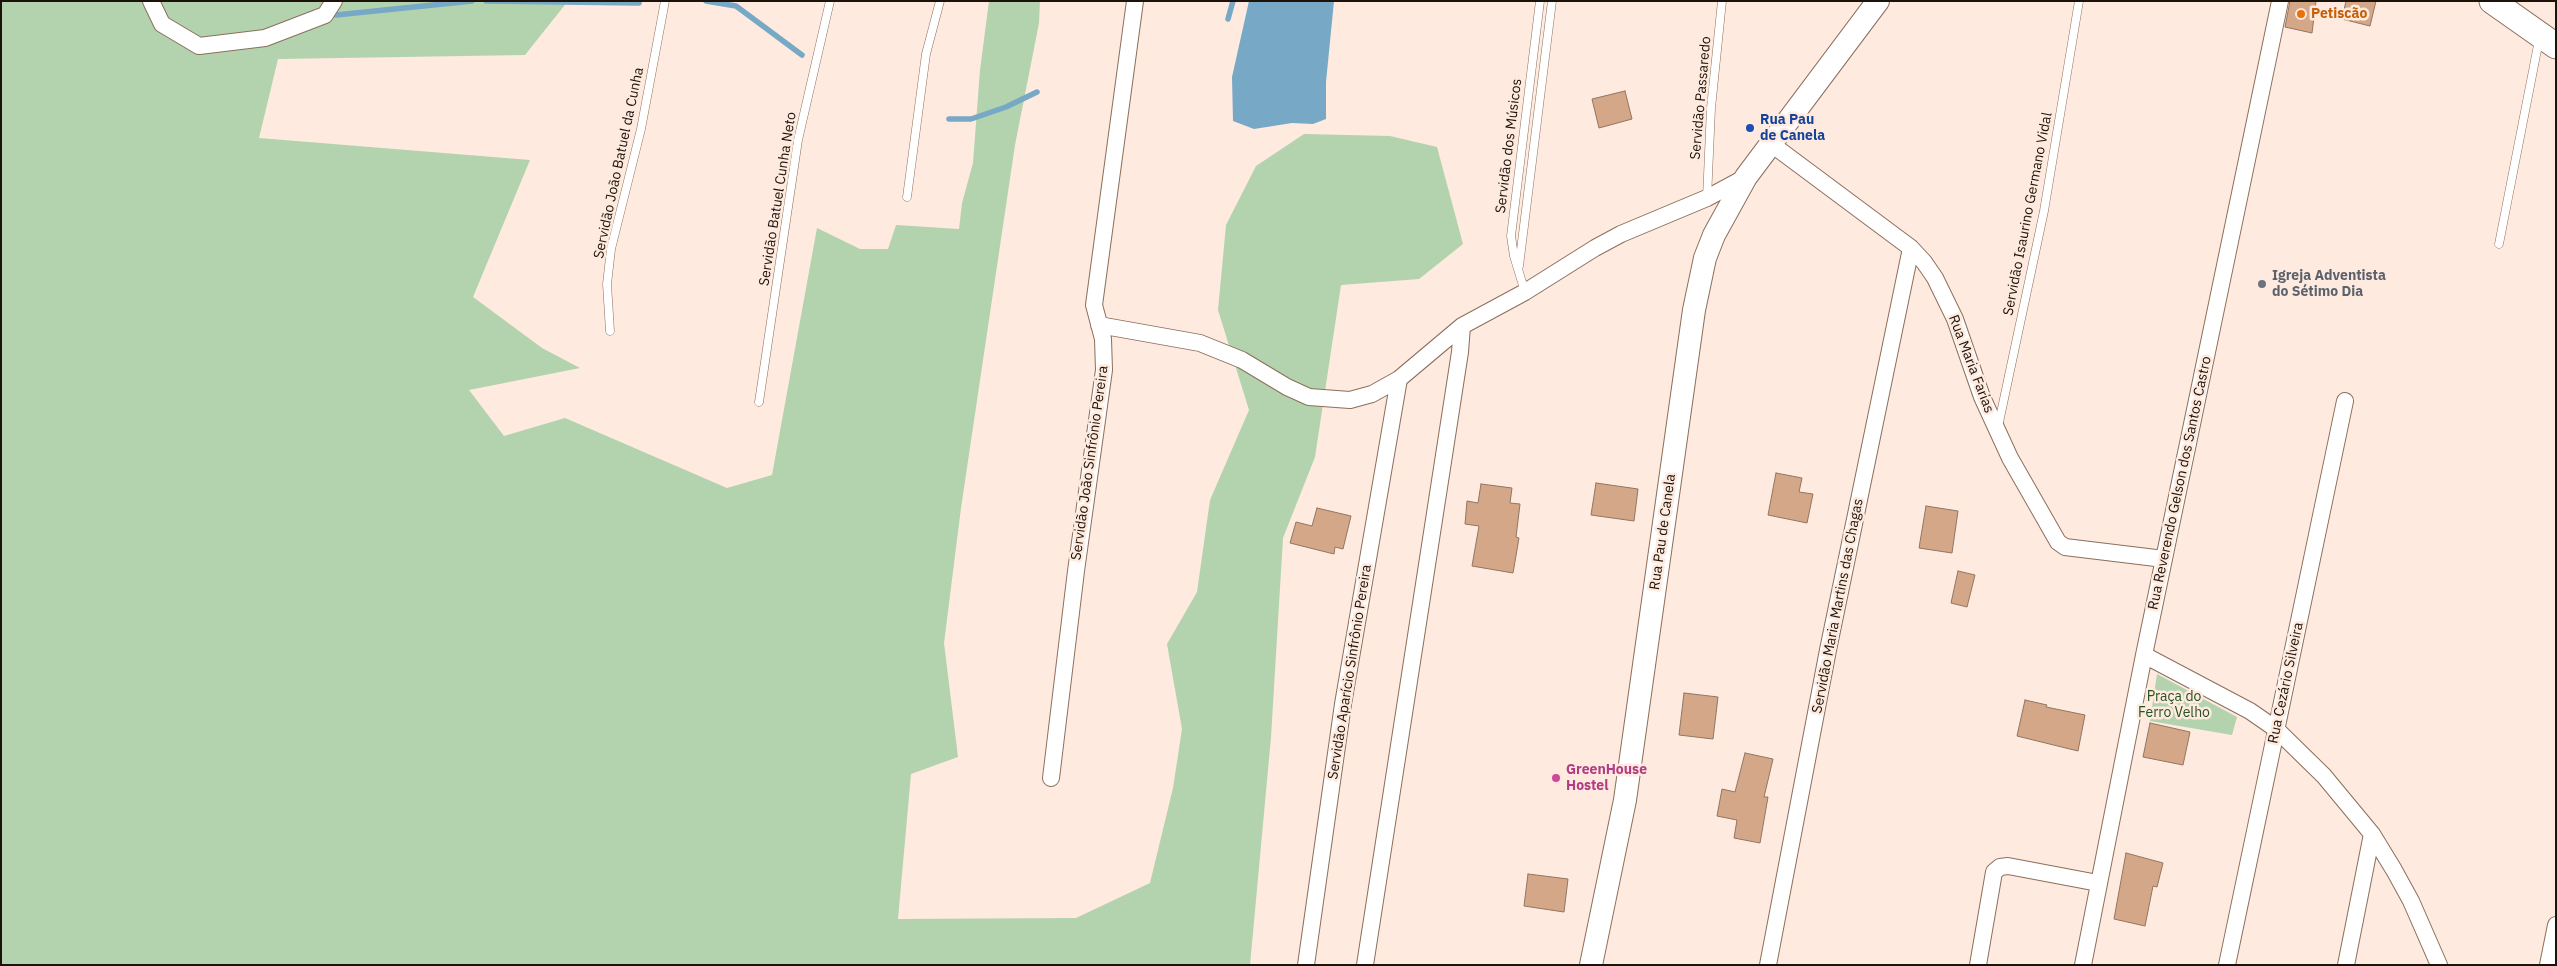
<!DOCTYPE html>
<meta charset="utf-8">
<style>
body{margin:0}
#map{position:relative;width:2557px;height:966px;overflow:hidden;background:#feeade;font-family:"IBM Plex Sans",sans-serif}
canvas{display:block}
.frame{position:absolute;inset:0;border:2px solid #1c120a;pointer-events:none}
</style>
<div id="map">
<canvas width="2557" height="966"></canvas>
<div class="frame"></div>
</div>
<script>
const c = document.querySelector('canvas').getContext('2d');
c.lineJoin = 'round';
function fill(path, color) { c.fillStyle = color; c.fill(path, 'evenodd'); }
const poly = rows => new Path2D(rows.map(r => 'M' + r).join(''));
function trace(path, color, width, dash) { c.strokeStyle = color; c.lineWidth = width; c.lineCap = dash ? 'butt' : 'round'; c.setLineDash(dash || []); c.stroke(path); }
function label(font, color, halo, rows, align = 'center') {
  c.font = font + ' "IBM Plex Sans",sans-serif'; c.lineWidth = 5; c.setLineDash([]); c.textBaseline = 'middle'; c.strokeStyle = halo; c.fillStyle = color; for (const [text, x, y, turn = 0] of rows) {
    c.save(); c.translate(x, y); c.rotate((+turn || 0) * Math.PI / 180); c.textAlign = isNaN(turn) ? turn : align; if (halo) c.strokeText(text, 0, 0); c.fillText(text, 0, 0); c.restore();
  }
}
fill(poly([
 [1,1,568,1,525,55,278,59,259,138,530,160,473,297,542,348,580,368,469,390,504,436,565,418,727,488,772,475,817,228,860,249,888,249,896,225,959,229,962,203,973,163,980,70,989,1,1040,1,1039,23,1015,145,961,508,944,643,958,757,911,774,898,919,1076,918,1150,883,1173,788,1182,729,1167,644,1197,592,1210,500,1249,410,1218,310,1226,225,1256,166,1304,134,1390,136,1437,147,1463,244,1419,279,1341,285,1315,457,1283,538,1271,737,1250,965,1,965],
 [2157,674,2237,717,2232,735,2150,721]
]), '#b2d3ad');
fill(poly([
 [1249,1,1334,1,1326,82,1326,119,1313,124,1292,123,1254,129,1233,121,1232,77]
]), '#77a8c5');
trace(poly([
 [486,1,639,3],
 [706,1,736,6,802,55],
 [336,15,472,1],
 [1228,19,1233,1],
 [949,119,971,119,1006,107,1037,92]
]), '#77a8c5', 5.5);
const building = poly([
 [2290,1,2316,1,2312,33,2285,27,2290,1],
 [2346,1,2376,1,2370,26,2342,19,2346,1],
 [1625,91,1632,119,1599,128,1592,99,1625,91],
 [1776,473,1802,478,1799,492,1813,494,1807,523,1768,515,1776,473],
 [1596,483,1638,489,1634,521,1591,515,1596,483],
 [1481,484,1512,488,1510,503,1520,504,1516,537,1519,538,1513,573,1472,566,1479,526,1465,524,1467,501,1478,503,1481,484],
 [1926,506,1958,511,1952,553,1919,548,1926,506],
 [1317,508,1351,516,1343,549,1335,547,1334,554,1290,543,1296,522,1312,526,1317,508],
 [1958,571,1975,575,1967,607,1951,603,1958,571],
 [1684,693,1718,697,1713,739,1679,735,1684,693],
 [2025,700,2047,705,2046,707,2085,715,2078,751,2017,736,2025,700],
 [2150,723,2190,732,2183,765,2143,757,2150,723],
 [1745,753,1773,759,1764,797,1768,797,1760,843,1734,838,1737,820,1717,816,1722,789,1735,792,1745,753],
 [2126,853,2163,863,2157,887,2153,886,2145,926,2114,919,2126,853],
 [1528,874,1568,879,1564,912,1524,906,1528,874]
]);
fill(building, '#d4a788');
trace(building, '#917562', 1);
const lane = poly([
 [907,197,926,54,940,1],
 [1707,198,1711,108,1722,1],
 [2499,244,2539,40],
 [1519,266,1552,1],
 [1525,292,1514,256,1511,236,1540,1],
 [610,331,607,284,611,249,641,129,665,1],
 [759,402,798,140,830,1],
 [1998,427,2044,211,2079,1]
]);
const street = poly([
 [151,1,162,24,199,46,265,38,325,15,334,1],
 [1770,143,1911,248,1924,262,1935,278,1955,319,1982,397,2010,458,2058,542,2065,547,2164,559],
 [1099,325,1200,343,1242,360,1287,387,1309,397,1350,400,1372,394,1399,379,1462,326,1525,292,1595,248,1621,234,1707,198,1746,177],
 [2144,655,2250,711,2276,729,2324,776,2372,834,2394,870,2411,901,2439,965],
 [1051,778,1076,571,1104,370,1103,339,1094,305,1135,1],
 [1306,965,1343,704,1399,379],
 [1365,965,1460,352,1462,326],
 [1768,965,1828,650,1911,248],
 [1978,965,1994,872,2000,867,2008,866,2098,883],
 [2083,965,2144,655,2280,1],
 [2227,965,2345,401],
 [2346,965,2372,834],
 [2548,965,2556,925]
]);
const secondary = poly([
 [1591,965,1625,800,1694,310,1705,258,1714,235,1746,177,1878,1]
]);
const primary = poly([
 [2492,1,2556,46]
]);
trace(lane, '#8b6f5c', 9);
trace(street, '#8b6f5c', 18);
trace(secondary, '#8b6f5c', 24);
trace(primary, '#8b6f5c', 27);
trace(lane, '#fff', 8);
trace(street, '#fff', 16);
trace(secondary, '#fff', 22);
trace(primary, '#fff', 25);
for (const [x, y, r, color] of [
 [2301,14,5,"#e8710a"],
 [1750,128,5,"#1a4fb4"],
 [2262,284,5,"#6b7280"],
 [1556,778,5,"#d1479c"]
]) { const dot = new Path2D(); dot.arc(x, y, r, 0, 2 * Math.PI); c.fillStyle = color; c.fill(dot); trace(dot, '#feeade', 2); }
label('bold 14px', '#c56008', '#feeade', [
 ["Petiscão",2311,14]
], 'left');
label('14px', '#1c120a', '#feeade', [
 ["Servidão Passaredo",1701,98,-85],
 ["Servidão dos Músicos",1509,146,-83],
 ["Servidão João Batuel da Cunha",619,163,-78],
 ["Servidão Batuel Cunha Neto",778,199,-81],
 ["Servidão Isaurino Germano Vidal",2028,214,-79],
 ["Rua Maria Farias",1971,364,69],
 ["Servidão João Sinfrônio Pereira",1090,463,-82],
 ["Rua Reverendo Gelson dos Santos Castro",2180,483,-78],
 ["Rua Pau de Canela",1663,532,-82],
 ["Servidão Maria Martins das Chagas",1838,606,-79],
 ["Servidão Aparício Sinfrônio Pereira",1350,672,-81],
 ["Rua Cezário Silveira",2286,683,-78]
]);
label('bold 14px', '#164399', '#feeade', [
 ["Rua Pau",1760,120],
 ["de Canela",1760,136]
], 'left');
label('bold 14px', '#5b616d', '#feeade', [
 ["Igreja Adventista",2272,276],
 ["do Sétimo Dia",2272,292]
], 'left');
label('14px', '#24531e', '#feeade', [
 ["Praça do",2174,697],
 ["Ferro Velho",2174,713]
]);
label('bold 14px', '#b23c85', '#feeade', [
 ["GreenHouse",1566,770],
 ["Hostel",1566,786]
], 'left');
</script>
